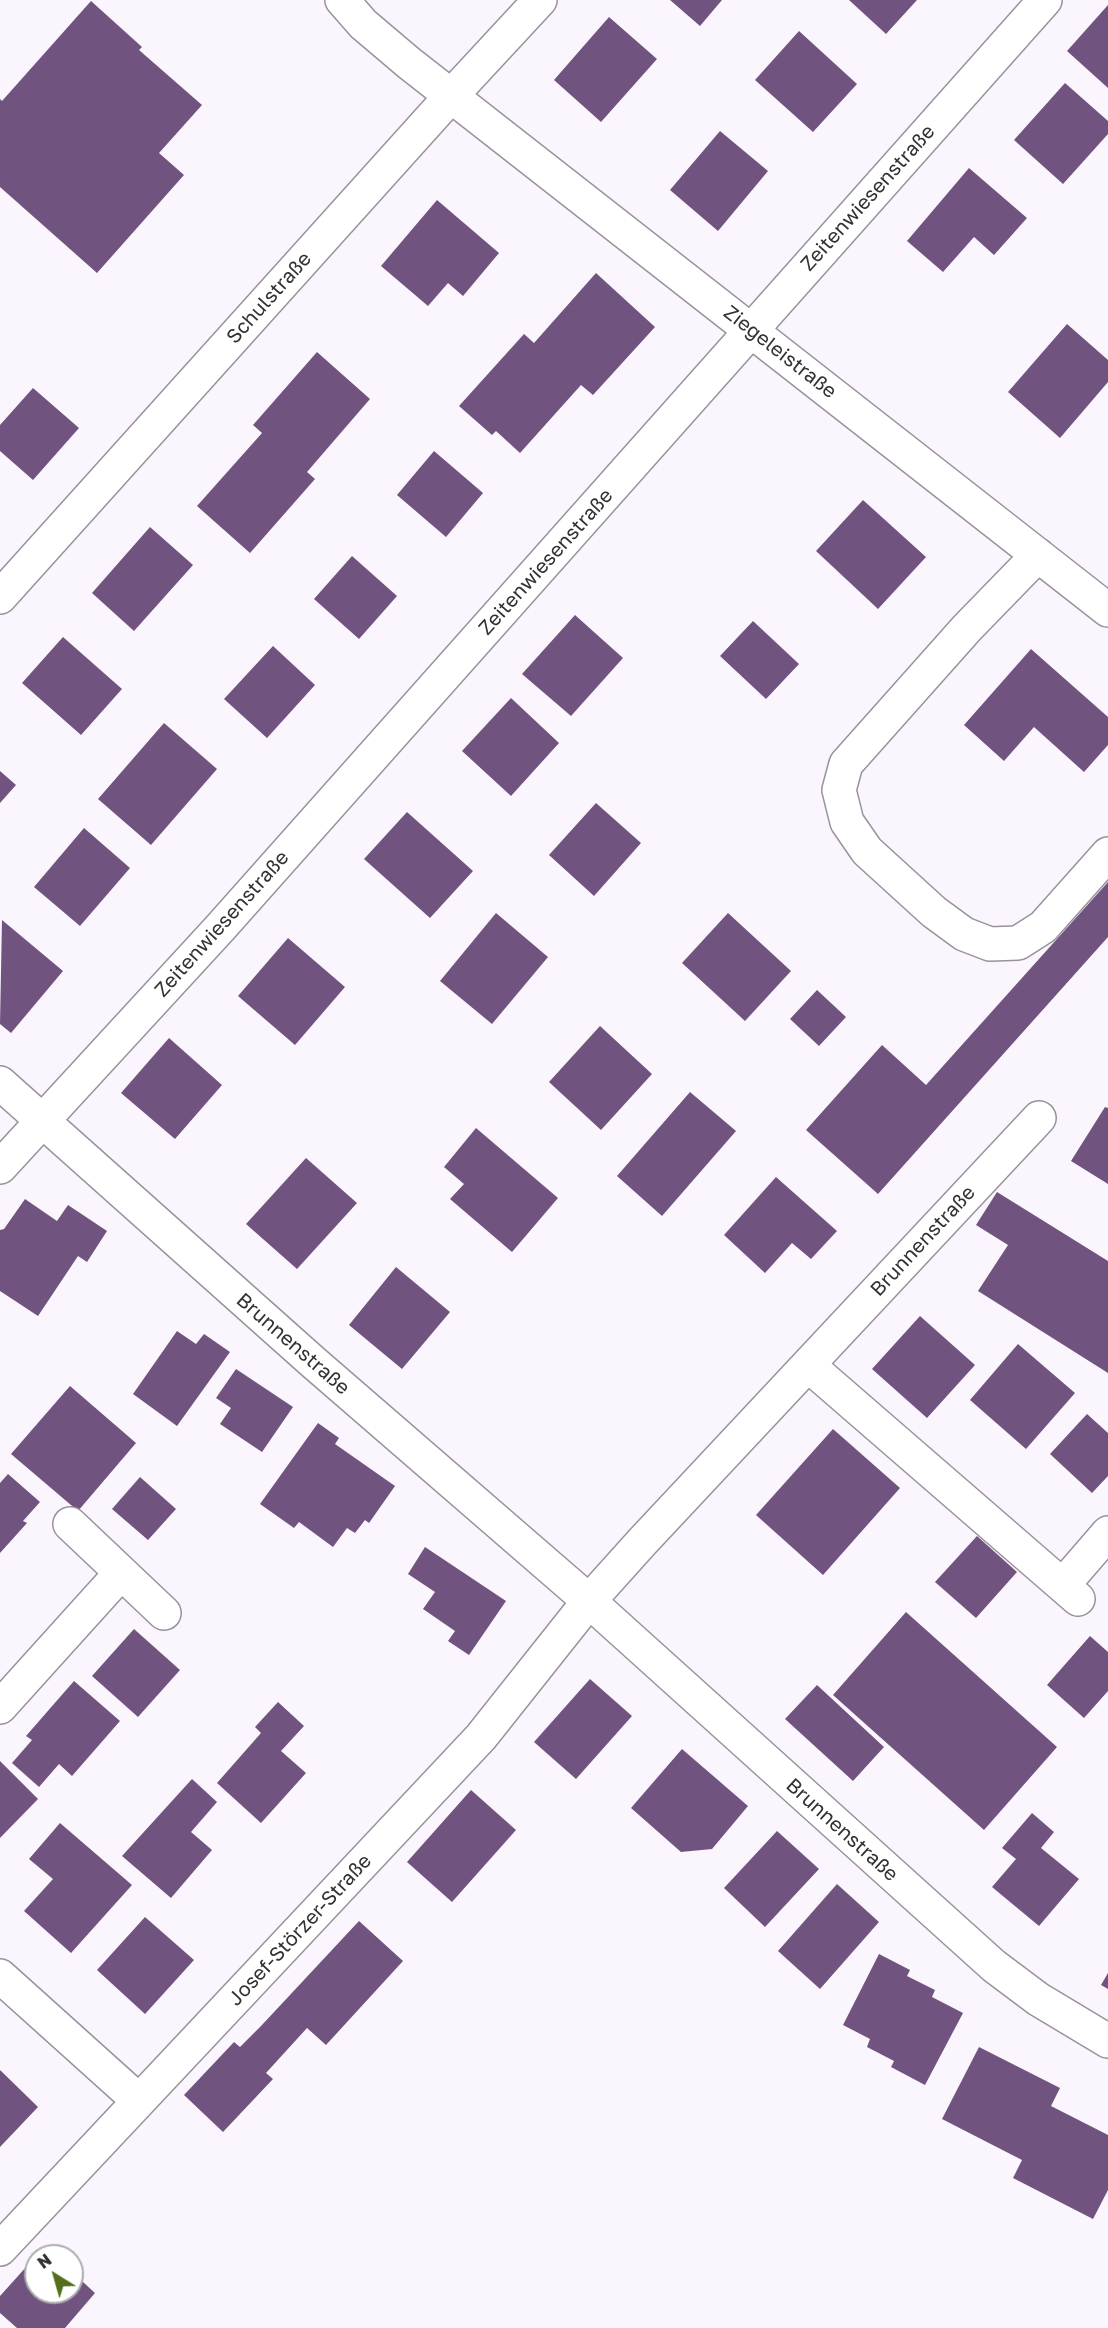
<!DOCTYPE html>
<meta charset="utf-8">
<style>
body{margin:0}
#map{position:relative;width:1108px;height:2328px;overflow:hidden;background:#fbf5fe;font-family:"Golos Text",sans-serif}
canvas{display:block}
.north{position:absolute;left:24px;top:2244px;width:60px;height:60px;box-sizing:border-box;background:#fff;border:2px solid #aeadae;border-radius:50%;rotate:323deg;font-size:16px;font-weight:700;line-height:24px;text-align:center;color:#343135}
.north::after{content:'';display:block;margin:auto;width:21px;height:27px;background:#556d1e;clip-path:polygon(50% 0,100% 100%,50% 72%,0 100%)}
</style>
<div id="map">
<canvas width="1108" height="2328"></canvas>
<div class="north">N</div>
</div>
<script>
const c = document.querySelector('canvas').getContext('2d');
c.lineJoin = 'round';
function fill(path, color) { c.fillStyle = color; c.fill(path, 'evenodd'); }
const poly = rows => new Path2D(rows.map(r => 'M' + r).join(''));
function trace(path, color, width, dash) { c.strokeStyle = color; c.lineWidth = width; c.lineCap = dash ? 'butt' : 'round'; c.setLineDash(dash || []); c.stroke(path); }
function label(font, color, halo, rows, align = 'center') {
  c.font = font + ' "Golos Text",sans-serif'; c.lineWidth = 6; c.setLineDash([]); c.textBaseline = 'middle'; c.strokeStyle = halo; c.fillStyle = color; for (const [text, x, y, turn = 0] of rows) {
    c.save(); c.translate(x, y); c.rotate((+turn || 0) * Math.PI / 180); c.textAlign = isNaN(turn) ? turn : align; if (halo) c.strokeText(text, 0, 0); c.fillText(text, 0, 0); c.restore();
  }
}
fill(poly([
 [670,0,722,0,700,26],
 [849,0,917,0,886,34],
 [91,1,142,47,139,50,202,105,159,153,184,175,97,273,0,187,0,99,2,101],
 [1108,5,1108,88,1067,51],
 [609,17,657,59,601,122,554,80],
 [799,31,857,84,813,132,755,80],
 [1065,83,1108,121,1108,134,1063,184,1014,140],
 [720,131,768,171,718,231,670,190],
 [969,168,1027,218,994,255,974,237,943,272,907,241],
 [437,200,499,253,463,296,448,283,428,306,381,266],
 [596,273,655,327,593,395,581,385,520,453,496,431,492,435,459,406,524,334,534,343],
 [1067,324,1108,360,1108,382,1060,438,1008,392],
 [317,352,370,399,307,472,315,479,250,553,197,506,262,433,253,425],
 [33,388,79,428,33,480,0,451,0,425],
 [434,451,483,493,446,537,397,495],
 [863,500,926,557,878,609,816,551],
 [150,527,193,565,134,631,92,593],
 [352,556,397,596,359,639,314,599],
 [575,615,623,658,571,716,522,674],
 [753,621,799,664,766,699,720,656],
 [63,637,122,689,81,735,22,683],
 [273,646,315,685,267,738,224,699],
 [1031,649,1108,717,1108,745,1084,772,1034,727,1004,761,964,725],
 [511,698,559,743,511,796,462,751],
 [164,723,217,769,151,845,98,799],
 [0,771,16,785,0,803],
 [596,803,641,843,594,896,549,855],
 [407,812,473,871,430,918,364,859],
 [84,828,130,868,80,926,34,887],
 [1108,882,1108,937,878,1194,806,1130,882,1045,926,1085],
 [496,913,548,957,492,1024,440,981],
 [728,913,791,971,745,1021,682,963],
 [2,920,63,971,11,1033,0,1024],
 [288,938,345,987,295,1045,238,996],
 [817,990,846,1017,819,1046,790,1019],
 [600,1026,652,1074,601,1130,549,1082],
 [169,1038,222,1085,175,1139,121,1093],
 [690,1092,736,1131,662,1216,617,1176],
 [1105,1107,1108,1108,1108,1184,1071,1161],
 [476,1128,558,1198,512,1252,450,1199,464,1184,444,1167],
 [306,1158,357,1203,297,1269,246,1224],
 [776,1177,837,1231,811,1259,792,1243,765,1273,724,1235],
 [997,1192,1108,1261,1108,1373,978,1291,1008,1245,976,1225],
 [25,1199,57,1221,68,1205,107,1231,87,1262,78,1256,38,1316,0,1291,0,1230,4,1229],
 [396,1267,450,1312,402,1369,349,1325],
 [920,1316,975,1365,927,1418,872,1369],
 [177,1331,196,1344,204,1334,230,1352,177,1426,133,1394],
 [1018,1344,1075,1393,1026,1449,970,1400],
 [236,1369,293,1407,262,1452,220,1424,231,1408,216,1398],
 [70,1386,136,1443,78,1511,11,1454],
 [1087,1414,1108,1433,1108,1476,1092,1493,1050,1454],
 [318,1423,339,1438,335,1444,395,1486,369,1523,365,1520,355,1533,347,1528,333,1547,299,1522,294,1528,260,1504],
 [833,1429,900,1488,823,1575,756,1515],
 [8,1474,40,1502,23,1521,27,1523,0,1553,0,1483],
 [140,1477,176,1509,148,1540,112,1509],
 [977,1536,1017,1572,976,1618,935,1582],
 [425,1547,506,1601,469,1655,448,1641,455,1631,423,1609,435,1592,408,1574],
 [906,1612,1057,1747,984,1830,833,1695],
 [134,1629,180,1670,138,1717,92,1676],
 [1090,1636,1108,1652,1108,1691,1084,1718,1047,1685],
 [590,1679,632,1716,576,1779,534,1742],
 [74,1681,120,1721,72,1776,59,1764,39,1787,12,1763,32,1740,26,1736],
 [817,1685,884,1747,853,1781,785,1719],
 [278,1702,304,1726,281,1751,306,1773,261,1823,217,1783,261,1733,255,1727],
 [682,1749,748,1806,712,1849,681,1852,631,1808],
 [0,1761,38,1799,0,1838],
 [192,1779,217,1802,191,1832,212,1850,171,1898,122,1856],
 [471,1790,516,1830,452,1902,407,1862],
 [1032,1813,1054,1832,1041,1848,1079,1879,1039,1926,992,1887,1016,1859,1002,1848],
 [60,1823,132,1885,71,1953,24,1911,53,1879,29,1859],
 [777,1831,819,1869,765,1927,724,1888],
 [837,1884,879,1922,820,1989,778,1951],
 [145,1917,194,1960,145,2014,97,1970],
 [359,1921,403,1961,326,2045,307,2028,266,2073,273,2079,223,2132,184,2095,234,2042,240,2047,261,2026],
 [879,1954,910,1970,907,1976,935,1990,932,1997,963,2013,925,2085,891,2067,894,2061,867,2047,870,2039,843,2025],
 [1108,1973,1108,1989,1101,1985],
 [979,2047,1060,2088,1051,2106,1108,2135,1108,2190,1093,2219,1013,2178,1022,2160,942,2119],
 [0,2070,38,2107,0,2147],
 [44,2247,53,2256,36,2256],
 [36,2256,36,2292,72,2292,72,2272,95,2293,65,2328,17,2328,0,2313,0,2296]
]), '#71537f');
const minor = poly([
 [342,0,363,24,409,63,1108,610],
 [1038,555,967,628,846,764,839,790,847,822,867,851,934,912,964,934,990,944,1018,943,1043,927,1108,854],
 [0,597,451,96,540,0],
 [0,1083,313,1362,589,1601,994,1966,1038,1999,1108,2041],
 [0,1167,220,928,1045,0],
 [808,1365,1078,1599],
 [70,1524,164,1613],
 [1063,1585,1108,1533],
 [0,1707,121,1573],
 [0,1976,139,2101],
 [0,2249,481,1737,589,1601,642,1542,1039,1118]
]);
trace(minor, '#99929d', 36);
trace(minor, '#fff', 33);
label('20px', '#343135', '#fff', [
 ["Zeitenwiesenstraße",868,198,-48],
 ["Schulstraße",269,298,-48],
 ["Ziegeleistraße",780,352,38],
 ["Zeitenwiesenstraße",546,562,-48],
 ["Zeitenwiesenstraße",222,924,-48],
 ["Brunnenstraße",923,1241,-47],
 ["Brunnenstraße",293,1344,41],
 ["Brunnenstraße",842,1830,42],
 ["Josef-Störzer-Straße",300,1930,-47]
]);
</script>
